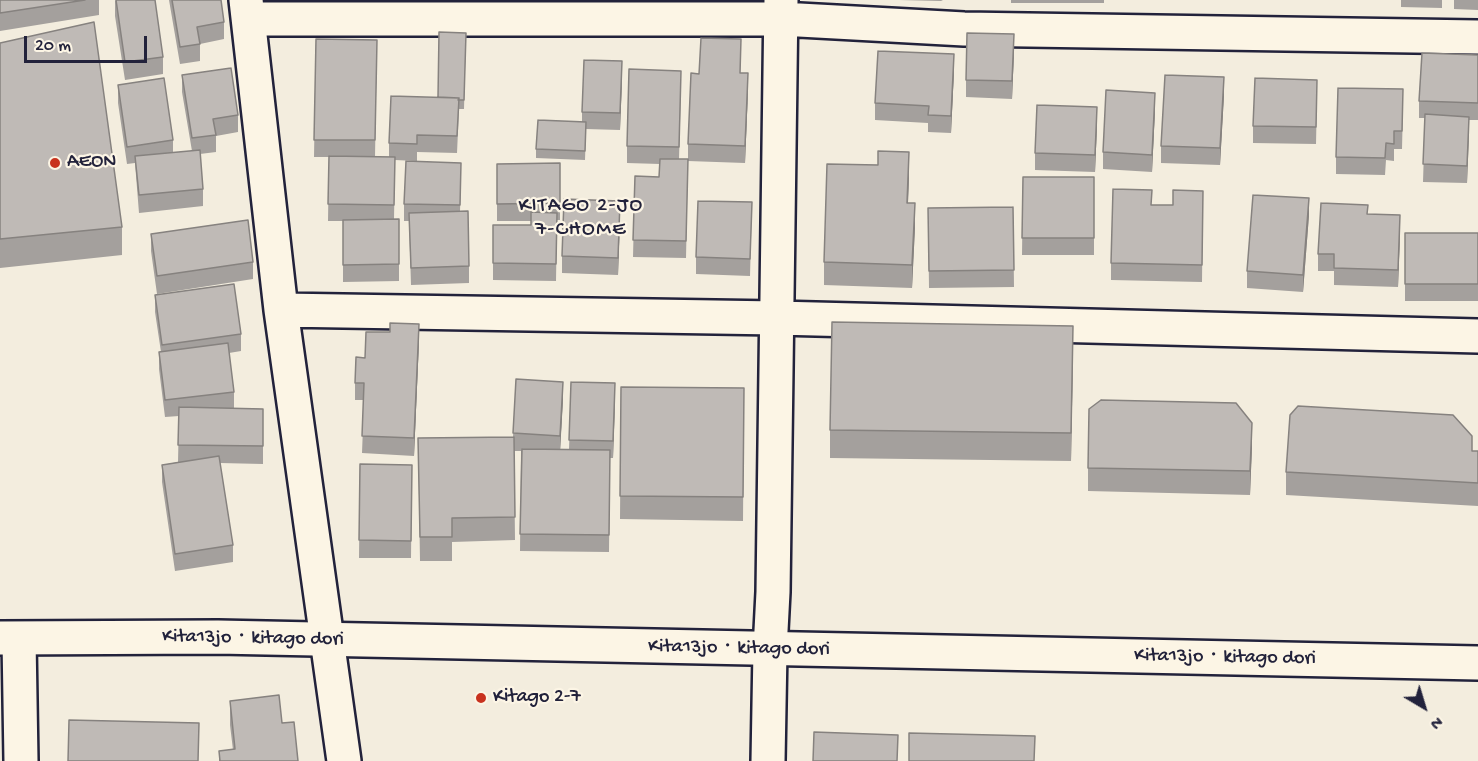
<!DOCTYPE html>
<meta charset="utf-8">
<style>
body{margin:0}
#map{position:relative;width:1478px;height:761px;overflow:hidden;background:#f3edde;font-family:"Gochi Hand",sans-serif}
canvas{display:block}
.north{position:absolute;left:1394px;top:677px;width:60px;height:60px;-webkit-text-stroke:4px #fcf5e5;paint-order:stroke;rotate:142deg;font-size:16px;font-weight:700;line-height:24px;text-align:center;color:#22223b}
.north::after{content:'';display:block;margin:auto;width:21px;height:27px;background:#22223b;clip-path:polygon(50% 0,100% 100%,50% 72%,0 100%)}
.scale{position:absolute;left:24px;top:36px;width:123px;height:27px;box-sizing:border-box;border:3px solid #22223b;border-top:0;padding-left:8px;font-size:18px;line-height:21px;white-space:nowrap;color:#22223b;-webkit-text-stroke:4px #fcf5e5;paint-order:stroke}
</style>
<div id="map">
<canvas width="1478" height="761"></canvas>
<div class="north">N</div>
<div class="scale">20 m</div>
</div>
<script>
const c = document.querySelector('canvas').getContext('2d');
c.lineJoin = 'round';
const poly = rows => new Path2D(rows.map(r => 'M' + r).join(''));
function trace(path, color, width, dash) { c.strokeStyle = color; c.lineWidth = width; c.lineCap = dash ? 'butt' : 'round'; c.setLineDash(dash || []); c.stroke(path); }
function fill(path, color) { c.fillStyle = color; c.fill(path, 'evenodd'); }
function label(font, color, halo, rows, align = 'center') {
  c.font = font + ' "Gochi Hand",sans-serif'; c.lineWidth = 4.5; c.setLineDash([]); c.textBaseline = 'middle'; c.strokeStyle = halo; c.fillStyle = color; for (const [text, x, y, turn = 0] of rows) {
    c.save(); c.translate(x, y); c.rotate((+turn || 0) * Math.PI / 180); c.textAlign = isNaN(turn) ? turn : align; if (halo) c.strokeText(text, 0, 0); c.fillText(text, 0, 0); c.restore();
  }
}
const minor = poly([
 [246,0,281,310,344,761],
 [249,19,781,19,964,29,1478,37],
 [281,310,777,318,1478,336],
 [19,639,21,761],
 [768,761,770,650,773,592,781,0]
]);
const major = poly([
 [0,638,218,637,1478,663]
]);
trace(minor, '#22223b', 38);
trace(major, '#22223b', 38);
trace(minor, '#fcf5e5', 33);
trace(major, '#fcf5e5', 33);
fill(poly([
 [0,0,99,0,99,15,0,31],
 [115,0,163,57,163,74,125,80,115,16],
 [169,0,221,0,224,22,224,39,200,44,200,61,180,64],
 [899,0,943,0,941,1],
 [1011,0,1104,0,1104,3,1011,3],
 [1401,0,1442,0,1442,8,1401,7],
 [1454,0,1478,0,1478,10,1454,9],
 [466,33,464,109,459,109,457,153,417,152,417,161,395,160,394,219,399,219,399,281,343,282,343,221,328,221,329,157,314,157,316,39,377,40,375,157,389,157,389,143,438,97],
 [0,43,122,227,122,255,0,268],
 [1014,51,1012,99,966,97,966,80],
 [1478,55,1478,120,1469,120,1467,183,1423,182,1425,118,1419,118,1419,101],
 [741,56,740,73,748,90,745,163,688,161,686,258,633,257,635,176,659,177,660,164,627,163,627,146,681,88,679,159,688,159,688,144,699,74],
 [954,71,951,133,928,132,928,123,875,120,875,103],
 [182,75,238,115,238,132,216,136,216,152,200,154,203,189,203,206,139,213,135,163,127,164,118,103,118,85,173,140,173,153,192,151,182,92],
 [622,78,620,130,586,129,585,160,536,158,536,149,582,122,582,112],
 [1224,95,1220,165,1161,163,1161,146],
 [1317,97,1316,144,1253,143,1253,126],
 [1403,106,1402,149,1394,149,1394,161,1386,160,1385,175,1336,174,1336,157],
 [1155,110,1152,172,1103,169,1103,152],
 [1097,125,1095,172,1035,170,1035,153],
 [560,163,560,220,557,220,556,281,493,280,493,225,531,225,531,221,497,221,497,164],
 [909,176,908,203,915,227,912,288,824,285,824,262],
 [1023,177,1094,177,1094,255,1022,255],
 [461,180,460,211,469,266,469,283,411,285,409,221,404,221,404,204],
 [1203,191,1202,282,1111,280,1111,263,1152,205,1173,205],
 [752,202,750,276,696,274,696,257],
 [1013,207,1014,287,929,288,928,208],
 [1368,214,1400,232,1398,287,1334,285,1334,271,1318,271,1318,254],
 [1309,215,1303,292,1247,288,1247,271],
 [620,218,618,275,562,273,562,256],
 [1405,233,1478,233,1478,301,1405,301],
 [151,234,253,262,253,279,157,294,151,251],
 [155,295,241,334,241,351,229,353,234,392,234,408,263,409,263,464,220,463,233,545,233,562,175,571,162,482,162,465,178,462,179,416,165,417,159,369,159,352,161,352,155,312],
 [419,341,414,456,362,453,364,400,355,400,355,383,365,358],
 [1073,354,1071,461,830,458,830,430],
 [516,379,563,399,560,450,569,450,571,382,615,401,613,458,610,458,609,552,520,551,521,451,514,451,515,540,452,542,452,561,420,561,418,438,513,437],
 [621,387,744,388,743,521,620,519],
 [1252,446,1250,495,1088,491,1088,468],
 [1472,451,1478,451,1478,506,1286,495,1286,472],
 [360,464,412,465,411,558,359,558],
 [230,701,282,723,298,761,219,761,219,751,233,750,230,725]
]), '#a4a09d');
fill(poly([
 [1014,34,1014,51,1012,99,1012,81],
 [954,54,954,71,951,133,951,116],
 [622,61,622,78,620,130,620,113],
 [748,73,748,90,745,163,745,146],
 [1224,77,1224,95,1220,165,1220,148],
 [1155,93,1155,110,1152,172,1152,155],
 [1097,107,1097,125,1095,172,1095,155],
 [1469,117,1469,134,1467,183,1467,166],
 [909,152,909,176,907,227,907,203],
 [1309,198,1309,215,1303,292,1303,275],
 [620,201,620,218,618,275,618,258],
 [915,203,915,227,912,288,912,265],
 [1400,215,1400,232,1398,287,1398,270],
 [419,324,419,341,414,456,414,438],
 [1073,326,1073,354,1071,461,1071,433],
 [563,382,563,399,560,453,560,436],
 [615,383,615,401,613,458,613,441],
 [1252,423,1252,446,1250,495,1250,471]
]), '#86827f');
const building = poly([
 [0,0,85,0,0,13,0,0],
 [116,0,155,0,163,57,125,62,116,0],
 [172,0,221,0,224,22,197,27,200,44,180,47,172,0],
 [94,22,122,227,0,239,0,43,94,22],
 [439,32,466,33,464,100,458,100,459,98,438,97,439,32],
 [967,33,1014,34,1012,81,966,80,967,33],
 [701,38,741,39,740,73,748,73,745,146,688,144,691,73,699,74,701,38],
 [316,39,377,40,375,140,314,140,316,39],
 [878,51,954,54,951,116,928,115,929,106,875,103,878,51],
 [1422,53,1478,55,1478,103,1419,101,1422,53],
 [584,60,622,61,620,113,582,112,584,60],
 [231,68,238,115,213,119,216,135,192,138,182,75,231,68],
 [629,69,681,71,679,147,627,146,629,69],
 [1165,75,1224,77,1220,148,1161,146,1165,75],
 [164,78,173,140,127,147,118,85,164,78],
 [1255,78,1317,80,1316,127,1253,126,1255,78],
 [1338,88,1403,89,1402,131,1394,131,1394,144,1386,143,1385,158,1336,157,1338,88],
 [1106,90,1155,93,1152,155,1103,152,1106,90],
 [391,96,459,98,457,136,417,135,417,144,389,143,391,96],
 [1037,105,1097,107,1095,155,1035,153,1037,105],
 [1425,114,1469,117,1467,166,1423,164,1425,114],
 [538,120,586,122,585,151,536,149,538,120],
 [200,150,203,189,139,195,135,156,200,150],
 [878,151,909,152,907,203,915,203,912,265,824,262,827,164,878,165,878,151],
 [329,156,395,157,394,205,328,204,329,156],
 [660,159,688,159,686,241,633,240,635,176,659,177,660,159],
 [406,161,461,163,460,205,404,204,406,161],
 [560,163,560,203,497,204,497,164,560,163],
 [1023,177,1094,177,1094,238,1022,238,1023,177],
 [1113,189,1152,190,1151,205,1173,205,1173,190,1203,191,1202,265,1111,263,1113,189],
 [1253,195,1309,198,1303,275,1247,271,1253,195],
 [564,199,620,201,618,258,562,256,564,199],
 [698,201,752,202,750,259,696,257,698,201],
 [1321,203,1368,205,1367,214,1400,215,1398,270,1334,268,1334,254,1318,254,1321,203],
 [1013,207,1014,270,929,271,928,208,1013,207],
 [468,211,469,266,411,268,409,213,468,211],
 [531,212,557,213,556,264,493,263,493,225,531,225,531,212],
 [399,219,399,264,343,265,343,220,399,219],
 [248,220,253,262,157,276,151,234,248,220],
 [1405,233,1478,233,1478,284,1405,284,1405,233],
 [234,284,241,334,162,345,155,295,234,284],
 [832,322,1073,326,1071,433,830,430,832,322],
 [390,323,419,324,414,438,362,436,364,383,355,383,356,357,365,358,366,332,390,332,390,323],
 [228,343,234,392,165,400,159,352,228,343],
 [516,379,563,382,560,436,513,433,516,379],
 [571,382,615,383,613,441,569,440,571,382],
 [621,387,744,388,743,497,620,496,621,387],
 [1101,400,1236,403,1252,423,1250,471,1088,468,1089,409,1101,400],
 [1298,406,1453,415,1472,436,1472,451,1478,451,1478,483,1286,472,1290,415,1298,406],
 [179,407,263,409,263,446,178,445,179,407],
 [514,437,515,517,452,518,452,537,420,537,418,438,514,437],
 [522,449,610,450,609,535,520,534,522,449],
 [219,456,233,545,175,554,162,465,219,456],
 [360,464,412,465,411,541,359,540,360,464],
 [279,695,282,723,294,722,298,761,220,761,219,751,235,749,230,701,279,695],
 [69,720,199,723,198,761,68,761,69,720],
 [814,732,898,735,897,761,813,761,814,732],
 [909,733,1035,736,1034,761,909,761,909,733]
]);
fill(building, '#bfbab6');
trace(building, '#86827f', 1.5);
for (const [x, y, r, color] of [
 [55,163,6,"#c8321e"],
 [481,698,6,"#c8321e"]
]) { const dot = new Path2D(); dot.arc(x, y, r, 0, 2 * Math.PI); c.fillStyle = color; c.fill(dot); trace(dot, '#fcf5e5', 2); }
label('20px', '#22223b', '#fcf5e5', [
 ["AEON",67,163],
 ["Kitago 2-7",493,698]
], 'left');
label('20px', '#22223b', '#fcf5e5', [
 ["Kita13jo・kitago dori",253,639,1],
 ["Kita13jo・kitago dori",739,649,1],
 ["Kita13jo・kitago dori",1225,658,1]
]);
c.letterSpacing = '1.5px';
label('21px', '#22223b', '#fcf5e5', [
 ["KITAGO 2-JO",581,207],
 ["7-CHOME",581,231]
]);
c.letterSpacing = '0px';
</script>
